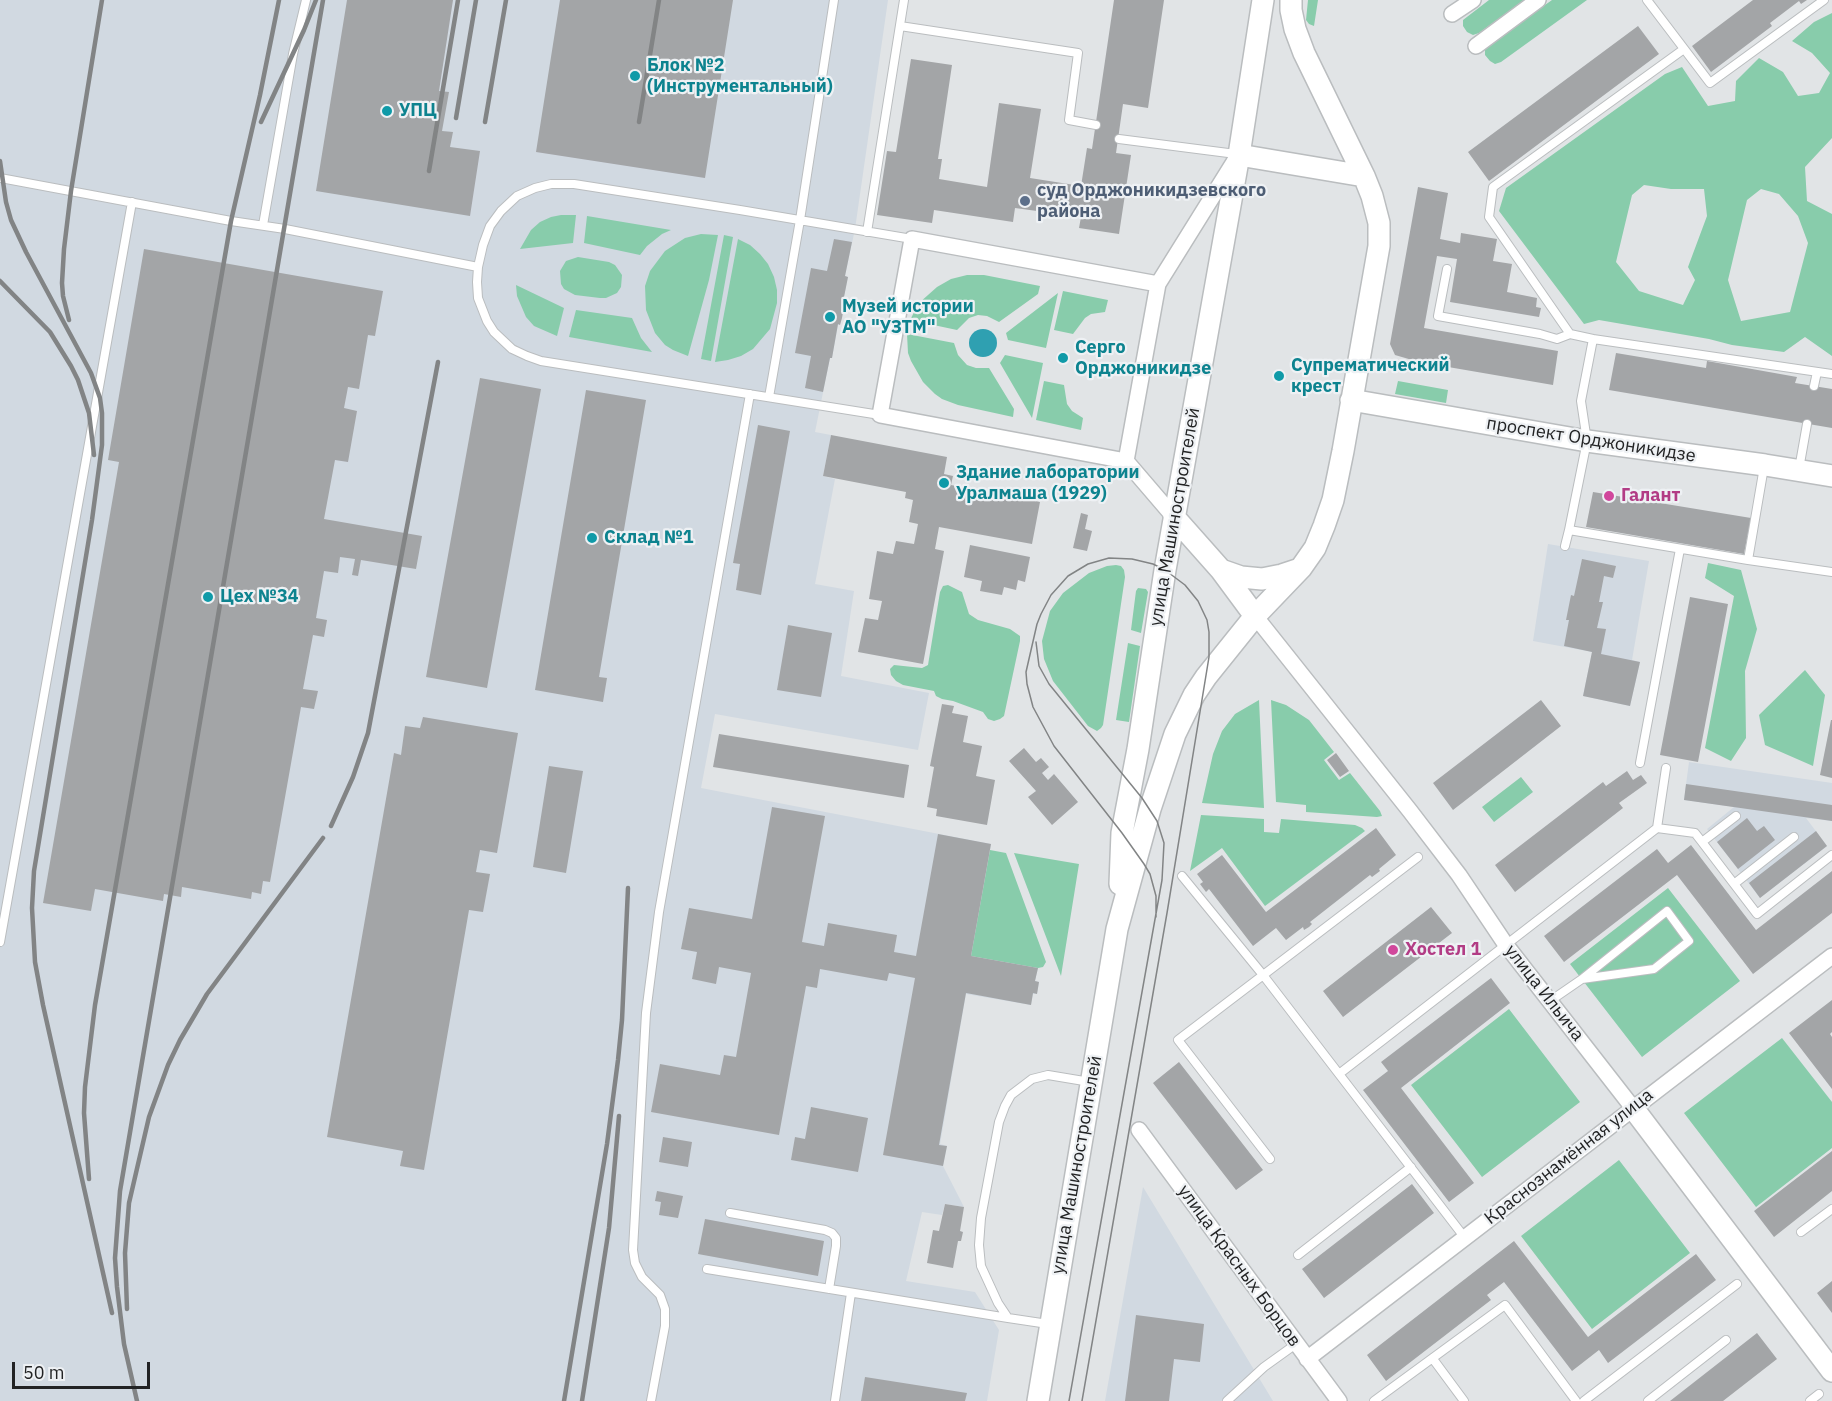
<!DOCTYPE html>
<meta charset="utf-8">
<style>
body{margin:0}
#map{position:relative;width:1832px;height:1401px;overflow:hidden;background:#e1e4e6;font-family:"IBM Plex Sans",sans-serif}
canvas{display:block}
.scale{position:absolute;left:12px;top:1362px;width:138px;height:27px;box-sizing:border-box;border:3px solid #222324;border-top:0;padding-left:8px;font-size:18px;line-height:21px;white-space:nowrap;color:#222324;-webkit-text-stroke:4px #eef1f4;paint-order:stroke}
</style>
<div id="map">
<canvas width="1832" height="1401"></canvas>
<div class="scale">50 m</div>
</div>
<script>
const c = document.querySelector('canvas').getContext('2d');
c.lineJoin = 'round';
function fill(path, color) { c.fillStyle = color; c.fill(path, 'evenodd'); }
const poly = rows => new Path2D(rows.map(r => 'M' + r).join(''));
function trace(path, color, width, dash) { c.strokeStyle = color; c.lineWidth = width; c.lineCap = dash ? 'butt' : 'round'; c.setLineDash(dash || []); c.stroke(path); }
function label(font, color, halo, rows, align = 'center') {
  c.font = font + ' "IBM Plex Sans",sans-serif'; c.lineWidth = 4.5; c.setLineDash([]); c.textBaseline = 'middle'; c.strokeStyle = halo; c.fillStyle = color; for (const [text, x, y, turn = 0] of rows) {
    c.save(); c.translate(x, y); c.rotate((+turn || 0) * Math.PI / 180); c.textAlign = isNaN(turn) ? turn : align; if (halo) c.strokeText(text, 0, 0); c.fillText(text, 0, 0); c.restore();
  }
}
fill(poly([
 [0,0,888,0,855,229,845,276,848,277,841,311,843,312,840,325,838,325,832,358,830,358,815,432,831,435,823,476,835,479,815,584,854,591,841,676,929,693,918,750,715,714,701,788,991,844,971,956,1038,968,1035,981,1039,982,1037,994,1033,994,1031,1005,966,994,940,1144,947,1146,943,1166,964,1207,945,1204,942,1215,922,1212,906,1281,975,1292,999,1330,987,1401,0,1401],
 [1548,544,1649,561,1632,660,1640,662,1630,706,1583,696,1592,652,1533,641],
 [1689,762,1832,783,1832,821,1806,818,1827,846,1760,898,1707,829,1734,807,1684,800],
 [1143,1187,1273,1401,1105,1401]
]), '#d1d9e1');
fill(poly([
 [1308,0,1318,0,1314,26,1309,24,1306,20],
 [1489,0,1525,0,1479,33,1473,35,1467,32,1463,26,1463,20],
 [1552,0,1587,0,1501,62,1495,64,1490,61,1485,55,1485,49,1489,45],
 [1832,13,1832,138,1805,167,1807,201,1832,214,1832,356,1805,337,1784,352,1732,345,1709,339,1599,320,1584,324,1499,211,1506,188,1665,74,1682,67,1708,106,1735,101,1736,81,1759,58,1783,72,1798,96,1819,93,1830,73,1812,53,1792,41,1814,22],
 [1644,185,1671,189,1704,189,1707,216,1688,267,1695,280,1683,305,1639,291,1616,262,1632,195],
 [1761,189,1779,194,1798,216,1808,243,1790,312,1741,321,1728,280,1747,200],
 [561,215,576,215,573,243,520,249,531,230,540,222,551,217],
 [587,216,671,230,662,234,647,246,640,255,584,243],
 [701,234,718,235,709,280,688,356,673,350,665,345,655,333,646,310,645,286,650,271,665,251,685,238],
 [724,235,733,237,711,361,701,359],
 [738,239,750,245,760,254,768,264,774,277,777,290,777,303,770,329,753,349,741,356,728,360,715,362],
 [578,257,609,262,615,265,622,275,621,287,617,293,606,298,600,298,575,295,564,289,561,284,560,271,566,261],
 [967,275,984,275,1040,286,1038,294,999,322,987,316,978,315,969,318,957,330,910,320,919,303,937,287,951,279],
 [516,285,564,308,557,336,534,326,526,317,517,296],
 [1063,291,1108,300,1105,312,1091,314,1085,318,1073,334,1054,330],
 [1058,293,1046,348,1008,340,1006,333],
 [576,310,632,318,641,338,652,352,569,337],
 [907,334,954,343,958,355,967,365,976,368,989,368,1014,409,1013,417,958,405,942,399,935,394,923,382,911,361,908,353],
 [1005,355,1043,363,1032,418,1000,363],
 [1044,381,1064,385,1067,404,1072,411,1083,418,1081,430,1036,420],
 [1398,381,1448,390,1446,403,1395,394],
 [1708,563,1741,570,1757,629,1745,671,1746,738,1731,761,1705,748,1734,596,1705,578],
 [1116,565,1121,566,1124,570,1125,577,1103,725,1101,728,1097,731,1088,726,1053,681,1044,659,1042,641,1050,611,1063,593,1089,573,1107,566],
 [948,585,962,592,969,614,978,620,1010,629,1020,636,1020,641,1004,716,1000,719,994,721,988,719,983,712,953,701,942,699,936,696,934,691,903,685,896,681,891,675,890,669,894,665,922,668,928,665,940,592,943,586],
 [1138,588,1146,589,1148,592,1141,633,1131,630,1136,591],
 [1128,643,1140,646,1129,722,1116,720],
 [1805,670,1825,695,1813,766,1765,745,1759,715],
 [1259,700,1264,808,1202,803,1213,754,1222,731,1235,714],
 [1271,700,1286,705,1309,720,1334,752,1324,760,1339,780,1350,773,1380,811,1382,816,1377,817,1306,812,1306,805,1276,802],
 [1521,777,1533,792,1494,822,1482,807],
 [1201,815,1264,819,1264,832,1279,833,1281,819,1355,825,1362,828,1365,831,1265,906,1222,848,1190,871],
 [990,850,1006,853,1046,962,1043,967,1038,968,971,956],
 [1014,853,1079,864,1061,976],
 [1668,888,1740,981,1642,1057,1570,964],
 [1509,1009,1580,1102,1482,1177,1411,1085],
 [1782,1038,1832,1102,1832,1148,1756,1207,1684,1113],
 [1619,1160,1690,1253,1592,1329,1521,1236]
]), '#88ccab');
fill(poly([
 '969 343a14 14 0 1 1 28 0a14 14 0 1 1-28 0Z'
]), '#2fa0b1');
fill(poly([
 [347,0,453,0,439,91,449,92,442,131,453,132,450,147,480,151,470,216,316,191],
 [560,0,733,0,705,178,536,152],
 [1114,0,1164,0,1148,108,1123,104,1116,153,1131,155,1119,234,1079,228,1081,217,1015,208,1013,222,934,210,932,223,877,215,887,151,896,152,911,59,952,65,938,159,942,159,939,179,987,187,999,103,1041,109,1030,178,1081,186,1087,148,1092,149],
 [1753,0,1807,0,1801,4,1799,1,1770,23,1772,26,1768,29,1711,72,1692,46],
 [1638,26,1659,54,1489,181,1468,152],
 [1418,187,1448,193,1440,239,1460,243,1461,233,1497,239,1493,261,1512,264,1507,292,1537,298,1536,307,1541,308,1539,317,1450,302,1457,259,1437,256,1424,328,1558,351,1553,385,1419,362,1395,355,1390,344],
 [834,239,852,242,845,276,848,277,841,312,843,312,842,318,840,325,838,324,832,358,830,358,823,392,805,388,811,356,795,353,811,268,827,271],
 [144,249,383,291,375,336,368,335,359,389,348,387,344,408,357,411,348,462,335,460,324,519,422,536,416,569,361,560,358,576,352,575,355,559,340,557,338,573,324,571,316,618,327,620,324,637,313,635,303,689,318,691,314,709,301,707,270,882,263,881,261,894,252,892,251,899,182,887,181,897,164,894,163,901,95,889,91,911,43,903,119,462,108,460],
 [1616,353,1706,368,1707,361,1797,377,1795,383,1832,389,1832,428,1609,390],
 [480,378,541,389,487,688,426,677],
 [586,390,646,400,599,677,607,678,603,702,535,690],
 [758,425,790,431,761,595,736,590,740,564,733,563],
 [831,435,947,457,944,474,953,476,951,485,1040,502,1032,544,939,527,935,549,944,551,923,664,858,652,865,618,878,620,882,601,869,599,877,551,893,554,896,541,914,544,918,524,909,522,913,500,905,498,906,492,823,476],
 [1593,492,1751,518,1744,554,1586,527],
 [1081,513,1088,515,1085,529,1092,531,1087,551,1073,548],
 [970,545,1030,557,1025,582,1018,580,1016,590,1004,587,1002,595,980,591,982,581,964,577],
 [1582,559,1616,566,1613,578,1604,576,1599,602,1603,602,1597,628,1606,629,1601,654,1640,662,1630,706,1583,696,1592,652,1564,646,1569,620,1566,620,1571,595,1574,596],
 [1690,597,1728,604,1698,762,1660,755],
 [788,625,832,633,821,697,777,690],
 [1541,700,1561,726,1453,810,1433,783],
 [942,704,954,706,952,713,968,716,963,742,982,746,976,776,995,780,987,825,936,816,937,809,927,807,934,767,930,766],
 [423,717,518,733,497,853,480,850,476,872,490,874,483,912,469,910,424,1170,400,1166,403,1151,327,1137,394,753,401,755,405,726,420,728],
 [1831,720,1832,720,1832,778,1820,775],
 [719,734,909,765,904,798,713,767],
 [1024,748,1036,762,1041,758,1049,767,1042,773,1048,780,1054,774,1078,802,1052,825,1028,797,1036,791,1009,761],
 [1336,753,1349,771,1340,777,1327,760],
 [549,766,583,771,566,873,533,867],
 [1627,771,1633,780,1641,775,1647,783,1619,803,1623,808,1515,892,1495,865,1603,782,1606,786],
 [1686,784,1832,805,1832,821,1684,800],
 [772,807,825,816,802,942,824,946,828,923,897,935,894,952,916,956,938,834,991,844,971,956,1038,968,1035,981,1039,982,1037,994,1033,993,1031,1005,966,993,939,1145,947,1146,943,1166,883,1155,915,978,889,973,887,981,820,969,817,988,806,986,779,1135,651,1112,660,1064,720,1075,724,1055,736,1057,751,973,719,967,716,984,692,979,697,952,681,949,689,908,752,919],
 [1747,818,1757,831,1764,826,1775,840,1738,869,1717,842],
 [1376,828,1396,855,1379,869,1380,871,1372,877,1370,875,1310,922,1312,924,1309,927,1304,930,1303,927,1286,940,1276,928,1253,946,1209,889,1206,892,1200,884,1203,882,1197,874,1222,855,1266,912],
 [1816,831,1827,846,1760,898,1749,883],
 [1691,845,1756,930,1832,871,1832,913,1753,974,1677,875,1564,962,1544,936,1657,849,1668,863],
 [1431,907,1452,933,1343,1017,1323,991],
 [1491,978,1510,1003,1401,1088,1474,1183,1449,1202,1363,1090,1388,1071,1381,1062],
 [1832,1000,1832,1032,1830,1034,1832,1037,1832,1089,1789,1033],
 [1179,1062,1263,1170,1236,1190,1153,1083],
 [811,1107,868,1118,858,1172,791,1160,795,1137,805,1139],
 [663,1137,692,1142,688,1167,659,1162],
 [1832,1151,1832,1191,1774,1237,1754,1211],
 [1412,1184,1434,1213,1324,1298,1302,1269],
 [657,1191,683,1196,678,1218,659,1215,661,1202,655,1201],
 [945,1204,964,1207,960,1231,963,1232,961,1241,958,1241,953,1268,927,1263,933,1230,939,1231],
 [705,1219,824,1241,818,1276,698,1254],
 [1514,1241,1588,1337,1696,1254,1716,1280,1608,1363,1599,1350,1572,1371,1504,1282,1487,1295,1491,1300,1386,1381,1367,1355],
 [1832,1281,1832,1313,1817,1293],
 [1136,1315,1204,1324,1200,1362,1174,1359,1169,1401,1125,1401],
 [1757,1333,1777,1359,1723,1401,1670,1401],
 [865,1377,967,1393,965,1401,861,1401]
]), '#a3a5a7');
const lane = poly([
 [1647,0,1710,83,1824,0],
 [900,26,1078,53,1069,120,1096,125],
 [1119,139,1236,154],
 [0,178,231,221,285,229,478,267],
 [263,225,293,54,306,0],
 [867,232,904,0],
 [1447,269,1438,316,1540,334,1557,339,1570,334],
 [1593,339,1570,334,1489,217,1493,187,1684,49],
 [1832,374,1593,339,1581,401,1587,441,1569,530,1748,560,1832,572],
 [1814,386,1817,372],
 [769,397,800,220,834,0],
 [880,415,541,361,527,356,512,349,494,332,487,321,478,298,477,282,478,267,483,245,490,226,501,211,517,196,535,188,551,184,574,184,740,210,912,239],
 [1799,469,1807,424],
 [1565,546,1569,530],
 [1748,560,1764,467],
 [1640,763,1680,549],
 [1666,768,1657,828,1695,833,1702,842],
 [1736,816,1702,842,1757,914,1832,855],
 [1182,876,1263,975,1339,1074],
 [1734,884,1794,837],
 [0,942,132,202],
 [1550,1001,1582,979,1654,969,1689,941,1667,911,1582,979],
 [1270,1159,1178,1040,1418,857],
 [730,1213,825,1230,832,1233,836,1238,836,1246,829,1289],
 [1801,1232,1832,1209],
 [1465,1238,1339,1074,1657,828],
 [1298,1255,1411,1167],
 [707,1269,1008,1318],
 [1048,1324,1008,1318,998,1303,981,1266,979,1245,981,1218,999,1122,1005,1106,1011,1095,1032,1079,1048,1075,1090,1082],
 [1433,1359,1464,1401],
 [651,1401,665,1326,665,1309,660,1295,642,1277,635,1263,633,1250,646,1013,659,912,750,394],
 [835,1401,851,1293],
 [1227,1401,1264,1367,1296,1344],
 [1374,1401,1505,1305,1576,1401],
 [1584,1401,1737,1284],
 [1648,1401,1726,1340],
 [1810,1401,1819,1394]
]);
const street = poly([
 [1452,14,1473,0],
 [1476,46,1538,0],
 [1158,284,912,239,880,415,1126,461,1174,517],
 [1126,461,1158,284,1234,162],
 [1255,616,1410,811,1459,875,1506,945,1633,1108],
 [1139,1130,1339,1401],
 [1307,1359,1832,956]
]);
const secondary = poly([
 [1239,155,1364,176],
 [1351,400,1587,441,1765,465,1832,476],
 [1174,517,1221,570,1241,577,1262,579,1282,575,1300,569],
 [1221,570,1255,616],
 [1120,884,1122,833,1138,749,1165,570,1239,155,1263,0],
 [1633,1108,1832,1371],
 [1038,1401,1117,929,1150,809,1175,734,1194,695,1206,677,1255,616,1301,568,1315,548,1324,526,1333,500,1343,451,1379,246,1379,223,1372,196,1364,176,1304,53,1295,29,1291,10,1291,0]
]);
trace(lane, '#babdbf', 10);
trace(street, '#babdbf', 18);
trace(secondary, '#babdbf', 24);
trace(lane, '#fff', 8);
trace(street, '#fff', 15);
trace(secondary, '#fff', 21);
trace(poly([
 [1036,642,1039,666,1049,684,1142,798,1157,821,1164,843,1162,880,1069,1401],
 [1082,1401,1167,913,1209,657,1209,632,1207,620,1198,601,1185,585,1165,570,1153,564,1132,559,1109,558,1088,564,1068,576,1051,595,1041,614,1037,624,1026,672,1027,684,1033,707,1054,746,1122,833,1144,864,1150,874,1156,896,1156,917]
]), '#828485', 1.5);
trace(poly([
 [456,118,476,0],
 [261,122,304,30,316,0],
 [485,122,506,0],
 [639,122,659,0],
 [0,161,6,202,11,220,26,252,91,373,100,398,102,413,102,445,92,520,34,871,32,908,35,962,43,1005,112,1313],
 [429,171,458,0],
 [0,281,50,332,71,366,78,380,89,413,94,455],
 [69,320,63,296,62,283,64,249,71,191,102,0],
 [331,826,353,777,368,733,438,362],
 [89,1179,84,1113,85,1087,95,1005,231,221,260,95,279,0],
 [127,1309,125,1253,129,1203,149,1117,168,1065,180,1040,207,994,323,838],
 [137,1401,124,1344,117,1287,115,1258,120,1191,323,0],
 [564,1401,607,1144,618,1060,622,1020,628,888],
 [582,1401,609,1228,619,1116]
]), '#828485', 4.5);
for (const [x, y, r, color] of [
 [635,76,6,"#0f9aa8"],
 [387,111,6,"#0f9aa8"],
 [1025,201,6,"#5c6f8a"],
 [830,317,6,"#0f9aa8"],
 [1063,358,6,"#0f9aa8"],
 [1279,376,6,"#0f9aa8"],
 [944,483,6,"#0f9aa8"],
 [1609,496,6,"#d1479c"],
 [592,538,6,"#0f9aa8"],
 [208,597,6,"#0f9aa8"],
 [1393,950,6,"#d1479c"]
]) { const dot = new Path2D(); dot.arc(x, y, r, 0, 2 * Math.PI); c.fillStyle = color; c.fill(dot); trace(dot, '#eef1f4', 2); }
label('bold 18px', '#0d838f', '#eef1f4', [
 ["Блок №2",647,66],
 ["(Инструментальный)",647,87],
 ["УПЦ",399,111],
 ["Музей истории",842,307],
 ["АО \"УЗТМ\"",842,328],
 ["Серго",1075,348],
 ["Орджоникидзе",1075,369],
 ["Супрематический",1291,366],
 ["крест",1291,387],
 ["Здание лаборатории",956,473],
 ["Уралмаша (1929)",956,494],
 ["Склад №1",604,538],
 ["Цех №34",220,597]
], 'left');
label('bold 18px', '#4e5e75', '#eef1f4', [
 ["суд Орджоникидзевского",1037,191],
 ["района",1037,212]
], 'left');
label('18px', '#222324', '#eef1f4', [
 ["проспект Орджоникидзе",1591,440,9],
 ["улица Машиностроителей",1175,517,-80],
 ["улица Ильича",1544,993,52],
 ["Краснознамённая улица",1569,1157,-38],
 ["улица Машиностроителей",1077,1165,-80],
 ["улица Красных Борцов",1239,1266,54]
]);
label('bold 18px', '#b23c85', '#eef1f4', [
 ["Галант",1621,496],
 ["Хостел 1",1405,950]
], 'left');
</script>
